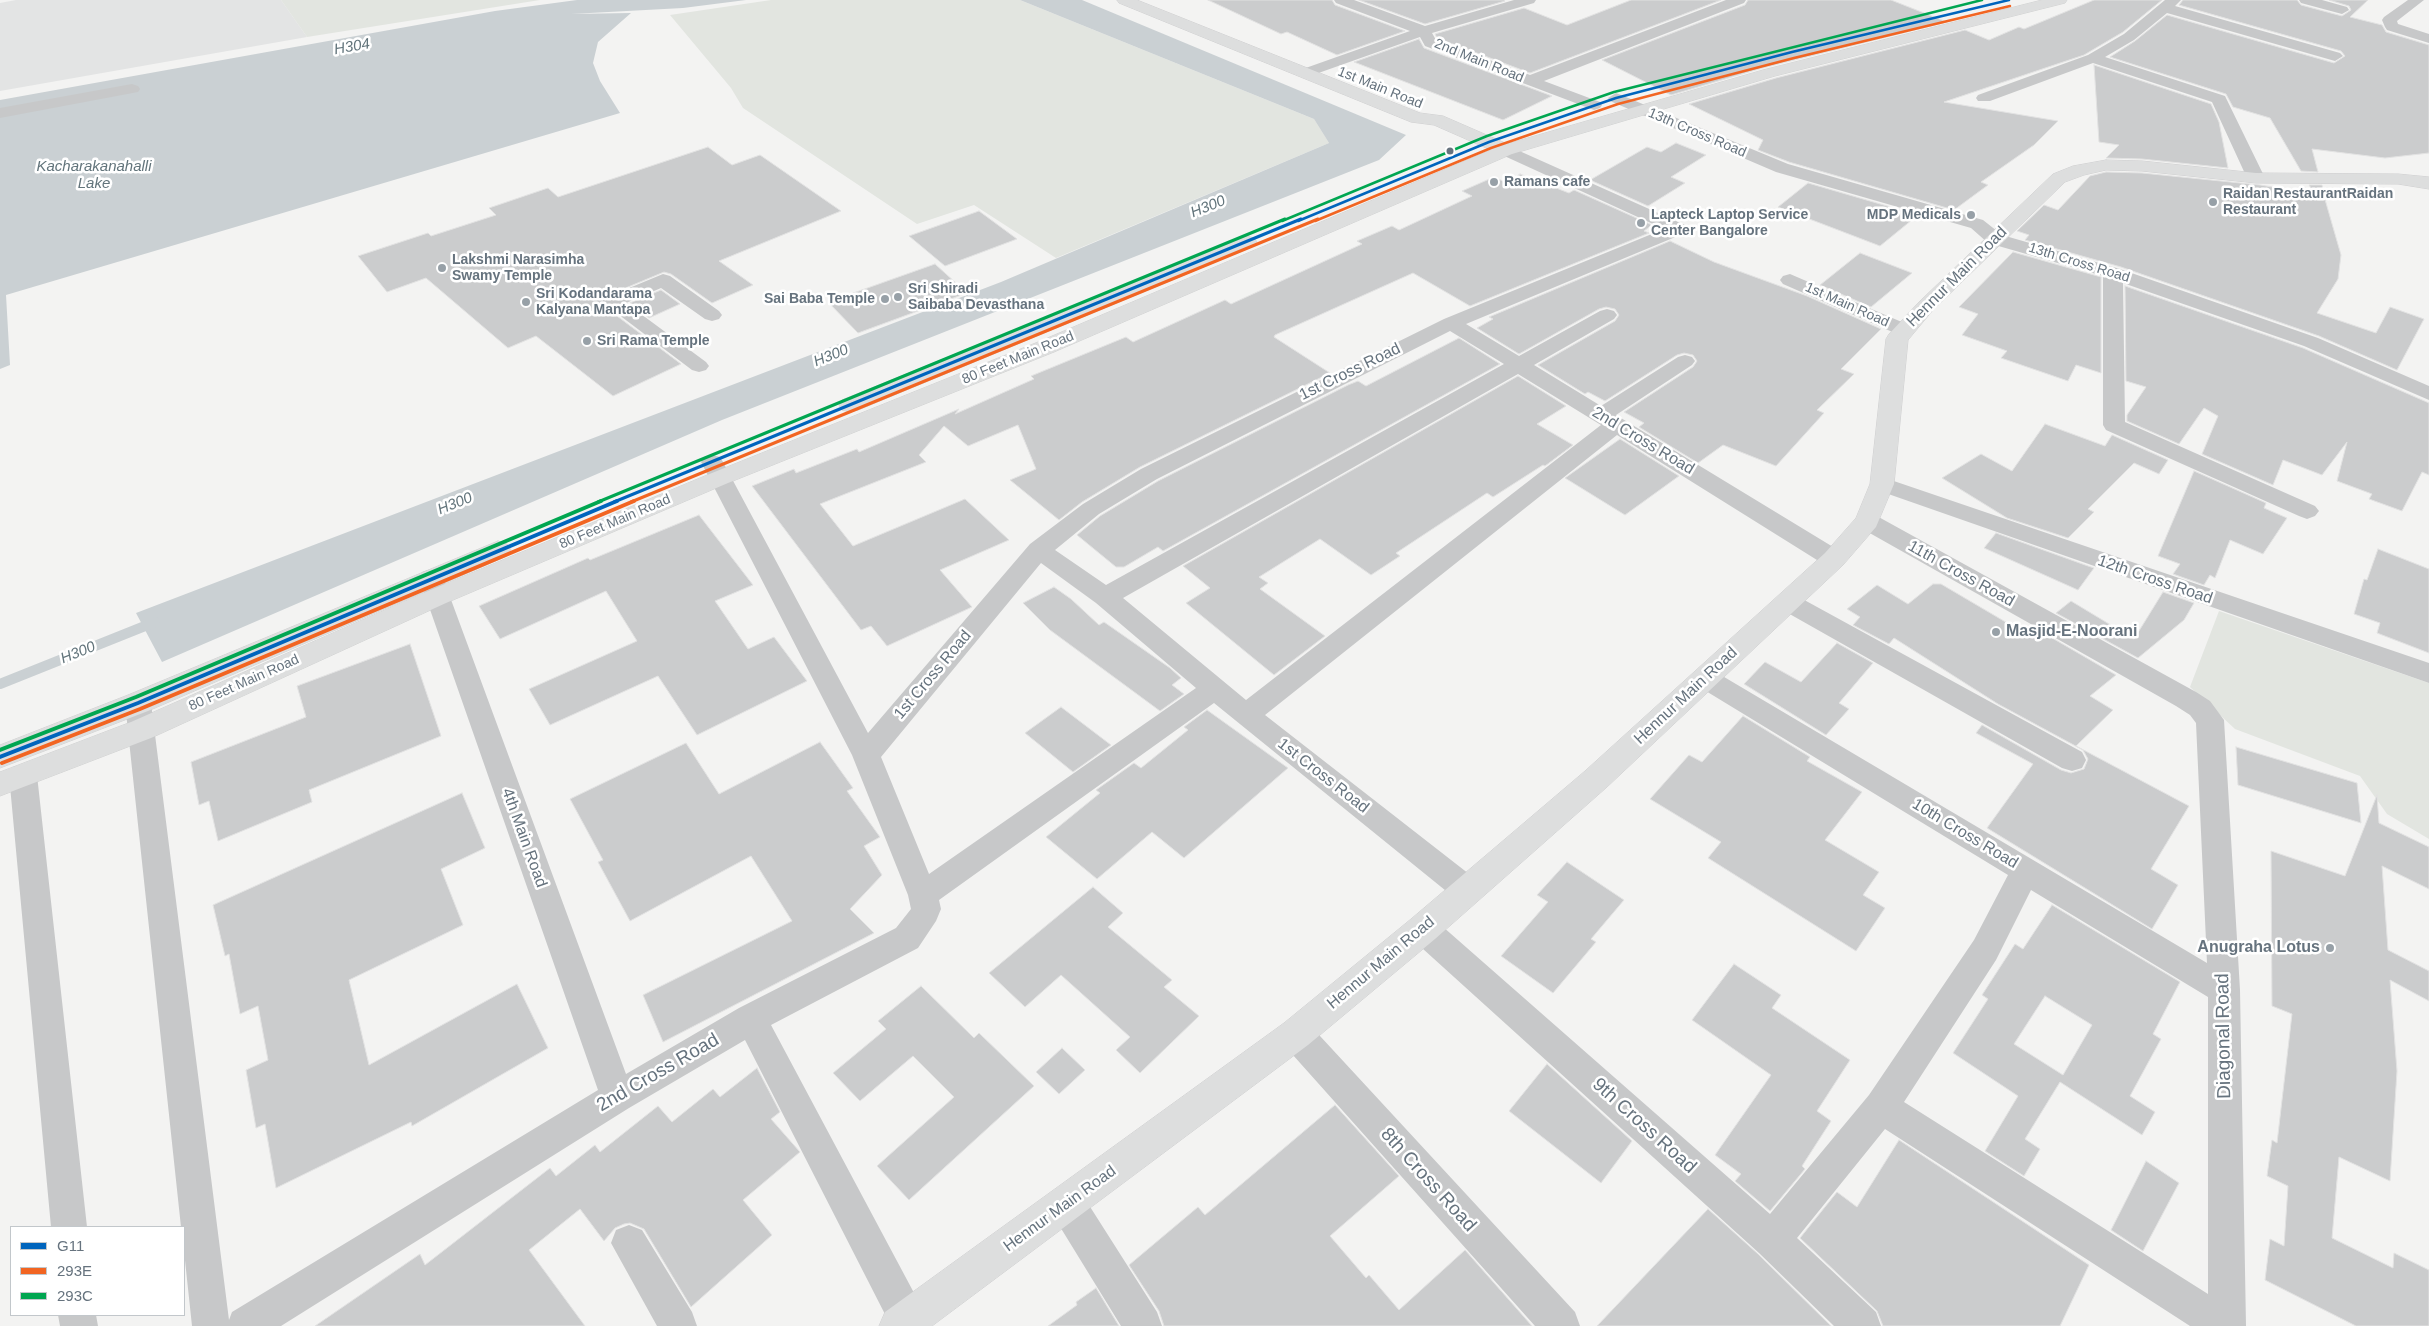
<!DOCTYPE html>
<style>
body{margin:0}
#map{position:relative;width:2429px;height:1326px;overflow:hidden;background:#f3f3f2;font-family:Arial,sans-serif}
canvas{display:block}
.legend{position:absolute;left:10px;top:1226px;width:175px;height:90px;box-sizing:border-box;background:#fff;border:1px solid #c2c7cb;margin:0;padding:6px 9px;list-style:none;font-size:15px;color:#66737e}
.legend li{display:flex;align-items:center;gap:10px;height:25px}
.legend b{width:25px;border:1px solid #c2c7cb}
</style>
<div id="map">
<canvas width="2429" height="1326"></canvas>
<ul class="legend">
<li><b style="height:6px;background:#0065bd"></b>G11</li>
<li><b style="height:6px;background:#f26522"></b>293E</li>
<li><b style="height:6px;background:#00a651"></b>293C</li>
</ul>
</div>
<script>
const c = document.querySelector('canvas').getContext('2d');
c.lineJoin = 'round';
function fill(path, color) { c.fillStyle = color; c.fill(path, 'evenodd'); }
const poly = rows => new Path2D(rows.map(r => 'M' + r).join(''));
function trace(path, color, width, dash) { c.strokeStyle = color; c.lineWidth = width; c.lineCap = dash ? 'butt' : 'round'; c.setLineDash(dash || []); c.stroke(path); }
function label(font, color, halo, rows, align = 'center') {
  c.font = font + ' Arial,sans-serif'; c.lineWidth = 5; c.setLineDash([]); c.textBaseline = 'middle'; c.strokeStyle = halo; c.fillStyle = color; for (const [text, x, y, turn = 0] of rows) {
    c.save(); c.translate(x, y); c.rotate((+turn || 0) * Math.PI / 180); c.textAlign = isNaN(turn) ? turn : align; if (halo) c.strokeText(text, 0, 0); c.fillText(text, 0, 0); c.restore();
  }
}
fill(poly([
 [16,0,281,0,307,37,0,91,0,3]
]), '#e3e4e4');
fill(poly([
 [281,0,540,0,307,37],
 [771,0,1020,0,1314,119,1329,143,1056,258,974,205,917,224,743,108,731,88,670,15],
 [2219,611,2429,683,2429,839,2387,814,2360,776,2235,729,2190,687]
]), '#e2e5e0');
fill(poly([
 [577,0,746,0,683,8,571,14,631,13,598,42,593,63,600,81,620,113,6,295,10,365,0,369,0,100,495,11],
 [1020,0,1082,0,1406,135,1379,160,722,420,162,662,136,613,1001,282,1329,143,1314,119]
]), '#cad0d3');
trace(poly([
 [0,684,155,622]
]), '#cad0d3', 10);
const building = poly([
 [1208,0,1332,0,1335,5,1405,31,1337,55,1287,32,1281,34,1208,0],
 [1359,0,1504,0,1505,1,1425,24,1359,0],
 [1631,0,1721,0,1530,73,1437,38,1435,34,1524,8,1567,25,1631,0],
 [1748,0,1891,0,1947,22,1762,68,1671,95,1602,60,1745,5,1748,0],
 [2094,0,2162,0,2123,32,2084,55,1944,102,2058,121,2034,145,1981,182,1988,185,1954,210,1789,162,1758,150,1763,140,1689,104,1776,78,1965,30,1989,40,2019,27,2024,29,2094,0],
 [2183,0,2297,0,2301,5,2342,16,2351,10,2349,6,2329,0,2368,0,2350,17,2382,25,2386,32,2429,45,2429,153,2385,158,2312,149,2318,172,2301,171,2270,118,2233,107,2226,94,2110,57,2135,41,2167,15,2334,63,2345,56,2341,51,2179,5,2183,0],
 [1419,39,1424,48,1552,96,1503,120,1354,62,1419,39],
 [2094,65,2211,104,2219,122,2228,168,2142,159,2106,158,2119,145,2099,142,2094,65],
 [1676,143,1706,155,1671,177,1685,183,1648,206,1590,180,1647,147,1661,152,1676,143],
 [708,147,732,165,760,155,841,211,719,261,753,285,712,303,671,274,664,272,604,297,601,304,681,364,613,396,536,336,508,348,426,278,387,292,358,256,428,233,431,236,496,215,489,208,548,188,558,197,708,147],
 [2106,172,2142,173,2260,185,2315,194,2309,185,2322,185,2324,194,2320,195,2324,196,2341,255,2338,279,2317,313,2376,333,2390,307,2424,319,2397,370,2319,336,2121,267,2025,240,2029,235,2017,231,2044,205,2058,210,2090,176,2106,172],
 [1520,174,1569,193,1574,190,1652,225,1644,231,1649,233,1470,306,1413,273,1275,335,1274,337,1330,373,1140,467,1082,502,1059,520,1010,480,1036,469,1018,425,968,446,944,426,919,455,926,462,820,504,853,546,965,499,1009,540,940,570,972,607,887,646,871,626,861,630,752,486,794,469,796,473,857,449,859,452,959,409,955,414,1034,379,1031,376,1126,337,1133,342,1225,300,1231,304,1362,244,1357,241,1392,226,1399,230,1472,196,1462,191,1494,177,1507,183,1520,174],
 [1808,183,1918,215,1880,246,1778,207,1808,183],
 [979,211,1017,239,945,266,909,236,979,211],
 [1670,241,1714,262,1807,296,1881,329,1841,369,1854,374,1817,410,1824,413,1776,466,1723,445,1698,463,1639,427,1644,423,1624,412,1693,367,1697,361,1693,355,1684,353,1677,355,1605,401,1588,392,1585,394,1538,365,1615,321,1619,315,1615,309,1606,307,1599,309,1519,354,1477,328,1493,319,1489,317,1670,241],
 [2013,252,2101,277,2101,373,2076,365,2068,381,2001,358,2007,351,1962,335,1978,314,1959,307,2013,252],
 [1860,253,1912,273,1871,307,1820,285,1860,253],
 [935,264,967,293,858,333,828,302,935,264],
 [2125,286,2303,348,2429,403,2429,475,2422,472,2402,511,2369,499,2372,494,2337,481,2347,442,2322,475,2283,460,2273,485,2202,454,2218,416,2204,408,2179,444,2127,421,2127,415,2146,387,2126,381,2125,286],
 [661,290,680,304,649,318,630,303,661,290],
 [1459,338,1500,364,1163,551,1158,547,1124,567,1116,567,1077,535,1100,516,1158,481,1348,385,1358,381,1366,386,1459,338],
 [1518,376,1566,406,1537,424,1573,445,1545,466,1543,465,1493,497,1487,493,1396,553,1400,556,1371,575,1320,539,1259,577,1268,583,1260,589,1325,636,1274,675,1186,603,1210,588,1183,566,1518,376],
 [2045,424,2105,446,2112,435,2168,460,2159,474,2134,463,2088,509,2094,512,2068,538,2007,518,1942,478,1981,454,2012,471,2045,424],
 [1620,439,1679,476,1625,515,1565,478,1620,439],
 [2194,471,2266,503,2264,508,2287,518,2263,554,2230,540,2215,578,2210,575,2204,585,2173,574,2180,564,2158,556,2194,471],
 [699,515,753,585,715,601,748,649,774,637,807,681,697,735,658,676,550,725,529,689,637,641,606,591,500,639,479,606,588,558,590,560,699,515],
 [1996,533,2088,566,2094,568,2078,590,1984,548,1996,533],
 [2378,549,2429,569,2429,653,2377,633,2380,623,2354,614,2364,579,2367,580,2378,549],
 [1933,584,1941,584,2026,634,2035,628,2116,675,2090,696,2113,710,2076,746,2189,806,2151,869,2178,885,2152,929,1987,828,2033,764,1976,733,1982,725,2061,770,2071,773,2084,769,2088,759,2083,750,1998,704,1894,638,1889,644,1853,625,1860,617,1847,609,1877,585,1908,604,1933,584],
 [1054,587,1071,599,1099,625,1104,622,1170,668,1181,678,1172,685,1184,694,1160,711,1050,630,1023,603,1054,587],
 [2163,592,2194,603,2184,620,2138,658,2056,613,2071,601,2134,639,2163,592],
 [1837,643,1873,663,1839,703,1849,709,1826,735,1744,684,1765,662,1801,682,1837,643],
 [410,644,441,736,309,790,312,802,218,841,209,801,199,805,191,762,306,717,297,686,410,644],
 [1061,707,1111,745,1073,772,1025,733,1061,707],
 [1207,710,1288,768,1184,858,1152,832,1097,879,1046,837,1100,793,1096,790,1134,763,1141,768,1188,730,1184,727,1207,710],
 [1743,716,1810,757,1807,761,1862,792,1825,840,1879,872,1863,895,1885,908,1856,951,1708,858,1721,842,1650,799,1689,755,1702,762,1743,716],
 [820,742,853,788,847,791,880,837,864,846,882,875,850,909,874,933,663,1042,643,995,792,921,751,856,630,921,598,862,603,860,570,799,686,743,719,794,820,742],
 [2236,747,2357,783,2361,823,2238,785,2236,747],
 [462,793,485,848,441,869,463,925,349,980,369,1065,517,984,548,1048,412,1126,411,1122,276,1188,265,1124,256,1128,246,1070,268,1060,258,1006,240,1014,229,954,225,956,213,905,462,793],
 [2377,795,2379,823,2429,847,2429,889,2382,866,2388,950,2429,971,2429,1001,2390,980,2397,1071,2390,1181,2339,1157,2332,1238,2393,1268,2394,1253,2429,1270,2429,1326,2356,1326,2265,1280,2270,1239,2284,1246,2288,1186,2267,1176,2272,1140,2277,1143,2292,1014,2272,1006,2271,851,2345,876,2377,795],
 [1567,862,1624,900,1591,939,1596,942,1553,993,1501,956,1548,902,1537,895,1567,862],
 [1093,887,1123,913,1108,927,1172,980,1164,987,1199,1016,1140,1073,1116,1050,1130,1037,1061,975,1025,1007,989,973,1093,887],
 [2052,905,2180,982,2153,1034,2161,1039,2130,1096,2155,1112,2142,1135,2060,1082,2025,1139,2040,1149,2024,1176,1985,1151,2018,1096,1953,1053,1988,999,1982,995,2015,944,2023,949,2052,905],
 [2045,996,2092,1025,2063,1075,2014,1044,2045,996],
 [1734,964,1781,995,1772,1008,1850,1060,1817,1111,1831,1121,1802,1166,1805,1169,1770,1211,1735,1181,1741,1174,1715,1155,1771,1075,1692,1020,1734,964],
 [921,986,974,1038,979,1033,1034,1086,909,1200,877,1166,954,1097,913,1056,860,1101,833,1073,886,1029,878,1021,921,986],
 [1062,1048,1085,1070,1059,1094,1036,1072,1062,1048],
 [1547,1064,1632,1141,1601,1183,1509,1111,1547,1064],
 [757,1068,780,1112,771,1119,800,1152,743,1200,772,1235,691,1307,644,1229,630,1223,624,1224,615,1228,604,1241,580,1209,529,1250,585,1326,315,1326,420,1254,425,1265,550,1168,556,1176,595,1145,600,1152,658,1106,672,1122,713,1089,720,1097,757,1068],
 [1335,1105,1399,1176,1330,1236,1366,1278,1369,1275,1399,1310,1465,1250,1532,1326,1164,1326,1159,1311,1129,1265,1198,1207,1205,1215,1335,1105],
 [1899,1140,2089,1265,2060,1326,1883,1326,1877,1311,1800,1238,1837,1192,1857,1207,1899,1140],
 [2146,1161,2179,1183,2143,1251,2111,1230,2146,1161],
 [1708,1209,1758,1254,1831,1326,1597,1326,1708,1209],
 [1096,1288,1119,1326,1048,1326,1077,1305,1076,1302,1096,1288]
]);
fill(building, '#cbcccd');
trace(building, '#e2e2e2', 1);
const secondary = poly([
 [1117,0,1137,0,1420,113,1443,116,1512,146,1515,150,1512,154,1500,154,1434,125,1411,122,1119,3,1117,0],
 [2106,160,2142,161,2256,173,2398,174,2429,177,2429,189,2398,184,2256,183,2142,171,2106,170,2084,175,2065,182,1933,310,1908,340,1894,484,1876,527,1843,565,1607,787,1435,939,1308,1045,932,1326,879,1326,885,1312,1284,1023,1411,919,1585,771,1825,553,1856,518,1870,484,1886,339,1889,334,1919,302,2053,174,2073,166,2106,160]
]);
const primary = poly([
 [2042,0,2067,0,2065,3,1775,76,1512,154,1054,352,728,483,446,603,151,738,0,796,0,772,131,722,428,591,712,473,1038,342,1500,146,1763,70,2042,0],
 [1247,236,1254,238,1257,242,1254,246,858,410,850,412,842,410,839,405,842,400,1247,236],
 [498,541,507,544,511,550,507,556,148,711,0,768,0,745,128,695,498,541]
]);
trace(secondary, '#cfcfd0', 1);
trace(primary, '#d0d1d1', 1);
fill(poly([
 [1334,0,1354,0,1425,26,1514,0,1536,0,1534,3,1432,33,1436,40,1530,75,1726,0,1746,0,1744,3,1544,81,1600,102,1602,105,1600,108,1594,110,1425,46,1420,37,1310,76,1300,76,1297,73,1300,70,1410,31,1336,3,1334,0],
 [2165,0,2181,0,2175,6,2340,53,2343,56,2335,61,2167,13,2134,40,2105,57,2225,96,2265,178,2262,182,2250,182,2247,178,2212,102,2093,63,1990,101,1978,101,1976,98,1978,95,2088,55,2124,34,2165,0],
 [2299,0,2322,0,2347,7,2349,10,2342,14,2301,3,2299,0],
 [2408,0,2424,0,2397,21,2398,24,2429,34,2429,43,2387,30,2385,27,2382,20,2384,17,2408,0],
 [132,84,138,86,140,89,138,92,0,118,0,108,132,84],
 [1616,93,1788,164,1983,220,2002,235,2120,269,2318,338,2429,386,2429,400,2304,346,2123,283,2125,422,2315,506,2319,511,2315,516,2307,519,2299,516,2106,430,2103,425,2103,276,1988,243,1971,228,1776,172,1610,101,1608,98,1616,93],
 [1506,145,1685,225,1688,229,1685,233,1466,324,1519,356,1600,311,1607,309,1614,311,1617,315,1614,319,1534,365,1601,406,1678,357,1685,355,1692,357,1695,361,1692,365,1616,415,1843,553,1846,559,1843,565,1834,567,1825,565,1617,435,1265,715,1478,881,1482,890,1478,899,1467,903,1456,899,1214,703,939,900,941,909,936,921,918,948,771,1025,921,1306,927,1319,924,1326,891,1326,745,1040,629,1108,281,1326,192,1326,184,1251,184,1227,181,1227,125,703,128,696,138,693,148,696,151,703,229,1320,232,1312,598,1090,419,578,422,572,431,569,440,572,443,578,626,1074,739,1008,896,928,911,909,908,895,852,755,701,462,704,457,712,455,720,457,723,462,868,733,1030,544,1083,504,1141,469,1444,319,1664,229,1500,154,1498,150,1500,146,1506,145],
 [1450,331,1504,364,1106,585,1055,550,1099,514,1157,479,1450,331],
 [1518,374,1601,425,1246,700,1123,598,1518,374],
 [1041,563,1096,603,1196,688,929,874,881,757,1041,563],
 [663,274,670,276,719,311,722,315,719,319,712,321,705,319,661,288,626,303,706,362,709,366,706,370,699,372,692,370,602,302,605,298,663,274],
 [1790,274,1911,326,1914,330,1911,334,1904,336,1897,334,1783,284,1780,280,1783,276,1790,274],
 [1882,477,2429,663,2429,683,1874,489,1871,484,1874,479,1882,477],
 [1867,513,1875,515,2196,692,2210,701,2224,720,2240,990,2246,1326,2190,1326,1885,1129,1797,1238,1876,1312,1881,1326,1834,1326,1759,1253,1412,939,1407,929,1412,919,1423,916,1434,919,1770,1214,1869,1095,1974,940,2008,875,1696,685,1692,678,1696,671,1705,668,1714,671,2207,963,2196,723,2190,715,2176,706,1859,527,1855,521,1859,515,1867,513],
 [2031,890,2208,997,2208,1294,1904,1102,1996,960,2031,890],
 [1788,593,1797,596,2082,752,2086,760,2082,768,2072,771,2062,768,1779,608,1775,602,1779,596,1788,593],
 [23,764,33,767,37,775,87,1227,51,1227,9,775,13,767,23,764],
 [1296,1019,1308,1023,1575,1312,1580,1326,1535,1326,1284,1045,1280,1034,1284,1023,1296,1019],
 [1067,1186,1080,1191,1157,1312,1162,1326,1121,1326,1054,1217,1049,1204,1054,1191,1067,1186],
 [629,1225,642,1230,692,1312,697,1326,657,1326,611,1243,616,1230,629,1225],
 [58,1315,96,1315,98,1326,60,1326,58,1315]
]), '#c7c8c9');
fill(secondary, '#dddede');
fill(primary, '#dddede');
trace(poly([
 [1298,221,1489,142,1616,98,1792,52,2009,0]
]), '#0065bd', 2.5);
trace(poly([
 [614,502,1301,219]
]), '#0065bd', 3);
trace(poly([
 [0,757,138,703,617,501]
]), '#0065bd', 4);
trace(poly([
 [1315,221,1491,148,1618,104,1794,58,2010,6]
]), '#f26522', 2.5);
trace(poly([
 [631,502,1318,219]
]), '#f26522', 3);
trace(poly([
 [2,763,140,709,634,501]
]), '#f26522', 4);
trace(poly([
 [1282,221,1487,136,1614,92,1982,0]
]), '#00a651', 2.5);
trace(poly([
 [598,502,1285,219]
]), '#00a651', 3);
trace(poly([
 [0,750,136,697,601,501]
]), '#00a651', 4);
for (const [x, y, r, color] of [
 [1450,151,4.5,"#66737e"],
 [1494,182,5,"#97a0a7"],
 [2213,202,5,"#97a0a7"],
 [1971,215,5,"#97a0a7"],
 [1641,223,5,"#97a0a7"],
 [442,268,5,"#97a0a7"],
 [898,297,5,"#97a0a7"],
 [885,299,5,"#97a0a7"],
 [526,302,5,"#97a0a7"],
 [587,341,5,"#97a0a7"],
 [1996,632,5,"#97a0a7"],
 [2330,948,5,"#97a0a7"]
]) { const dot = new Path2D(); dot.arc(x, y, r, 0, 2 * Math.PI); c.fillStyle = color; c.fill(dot); trace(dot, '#fff', 2); }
label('14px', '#66737e', '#fff', [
 ["2nd Main Road",1479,61,22],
 ["1st Main Road",1380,88,22],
 ["13th Cross Road",1697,133,23],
 ["13th Cross Road",2079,263,17],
 ["1st Main Road",1847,305,24],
 ["80 Feet Main Road",1018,358,-22],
 ["80 Feet Main Road",615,522,-23],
 ["80 Feet Main Road",244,683,-24]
]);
label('bold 14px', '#66737e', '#fff', [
 ["Ramans cafe",1504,182],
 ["Raidan RestaurantRaidan",2223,194],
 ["Restaurant",2223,210],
 ["Lapteck Laptop Service",1651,215],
 ["Center Bangalore",1651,231],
 ["MDP Medicals",1961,215,"right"],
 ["Lakshmi Narasimha",452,260],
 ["Swamy Temple",452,276],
 ["Sri Shiradi",908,289],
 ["Saibaba Devasthana",908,305],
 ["Sri Kodandarama",536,294],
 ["Kalyana Mantapa",536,310],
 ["Sai Baba Temple",875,299,"right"],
 ["Sri Rama Temple",597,341]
], 'left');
label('italic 15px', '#62747b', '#fff', [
 ["H304",352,47,-10],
 ["Kacharakanahalli",94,167],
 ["Lake",94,184],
 ["H300",1208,207,-22],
 ["H300",831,356,-22],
 ["H300",455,504,-22],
 ["H300",78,653,-22]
]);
label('16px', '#66737e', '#fff', [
 ["Hennur Main Road",1957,277,-45],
 ["1st Cross Road",1350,372,-26],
 ["2nd Cross Road",1643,441,31],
 ["11th Cross Road",1961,574,29],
 ["12th Cross Road",2155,580,19],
 ["1st Cross Road",933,675,-50],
 ["Hennur Main Road",1686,696,-43],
 ["1st Cross Road",1323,776,38],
 ["10th Cross Road",1965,834,31],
 ["4th Main Road",524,838,70],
 ["Hennur Main Road",1381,963,-40],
 ["Hennur Main Road",1060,1209,-36]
]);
label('bold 16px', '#66737e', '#fff', [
 ["Masjid-E-Noorani",2006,632],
 ["Anugraha Lotus",2320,948,"right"]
], 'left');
label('19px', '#66737e', '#fff', [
 ["Diagonal Road",2224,1036,-91],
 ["2nd Cross Road",658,1073,-30],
 ["9th Cross Road",1644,1126,42],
 ["8th Cross Road",1428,1180,48]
]);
</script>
